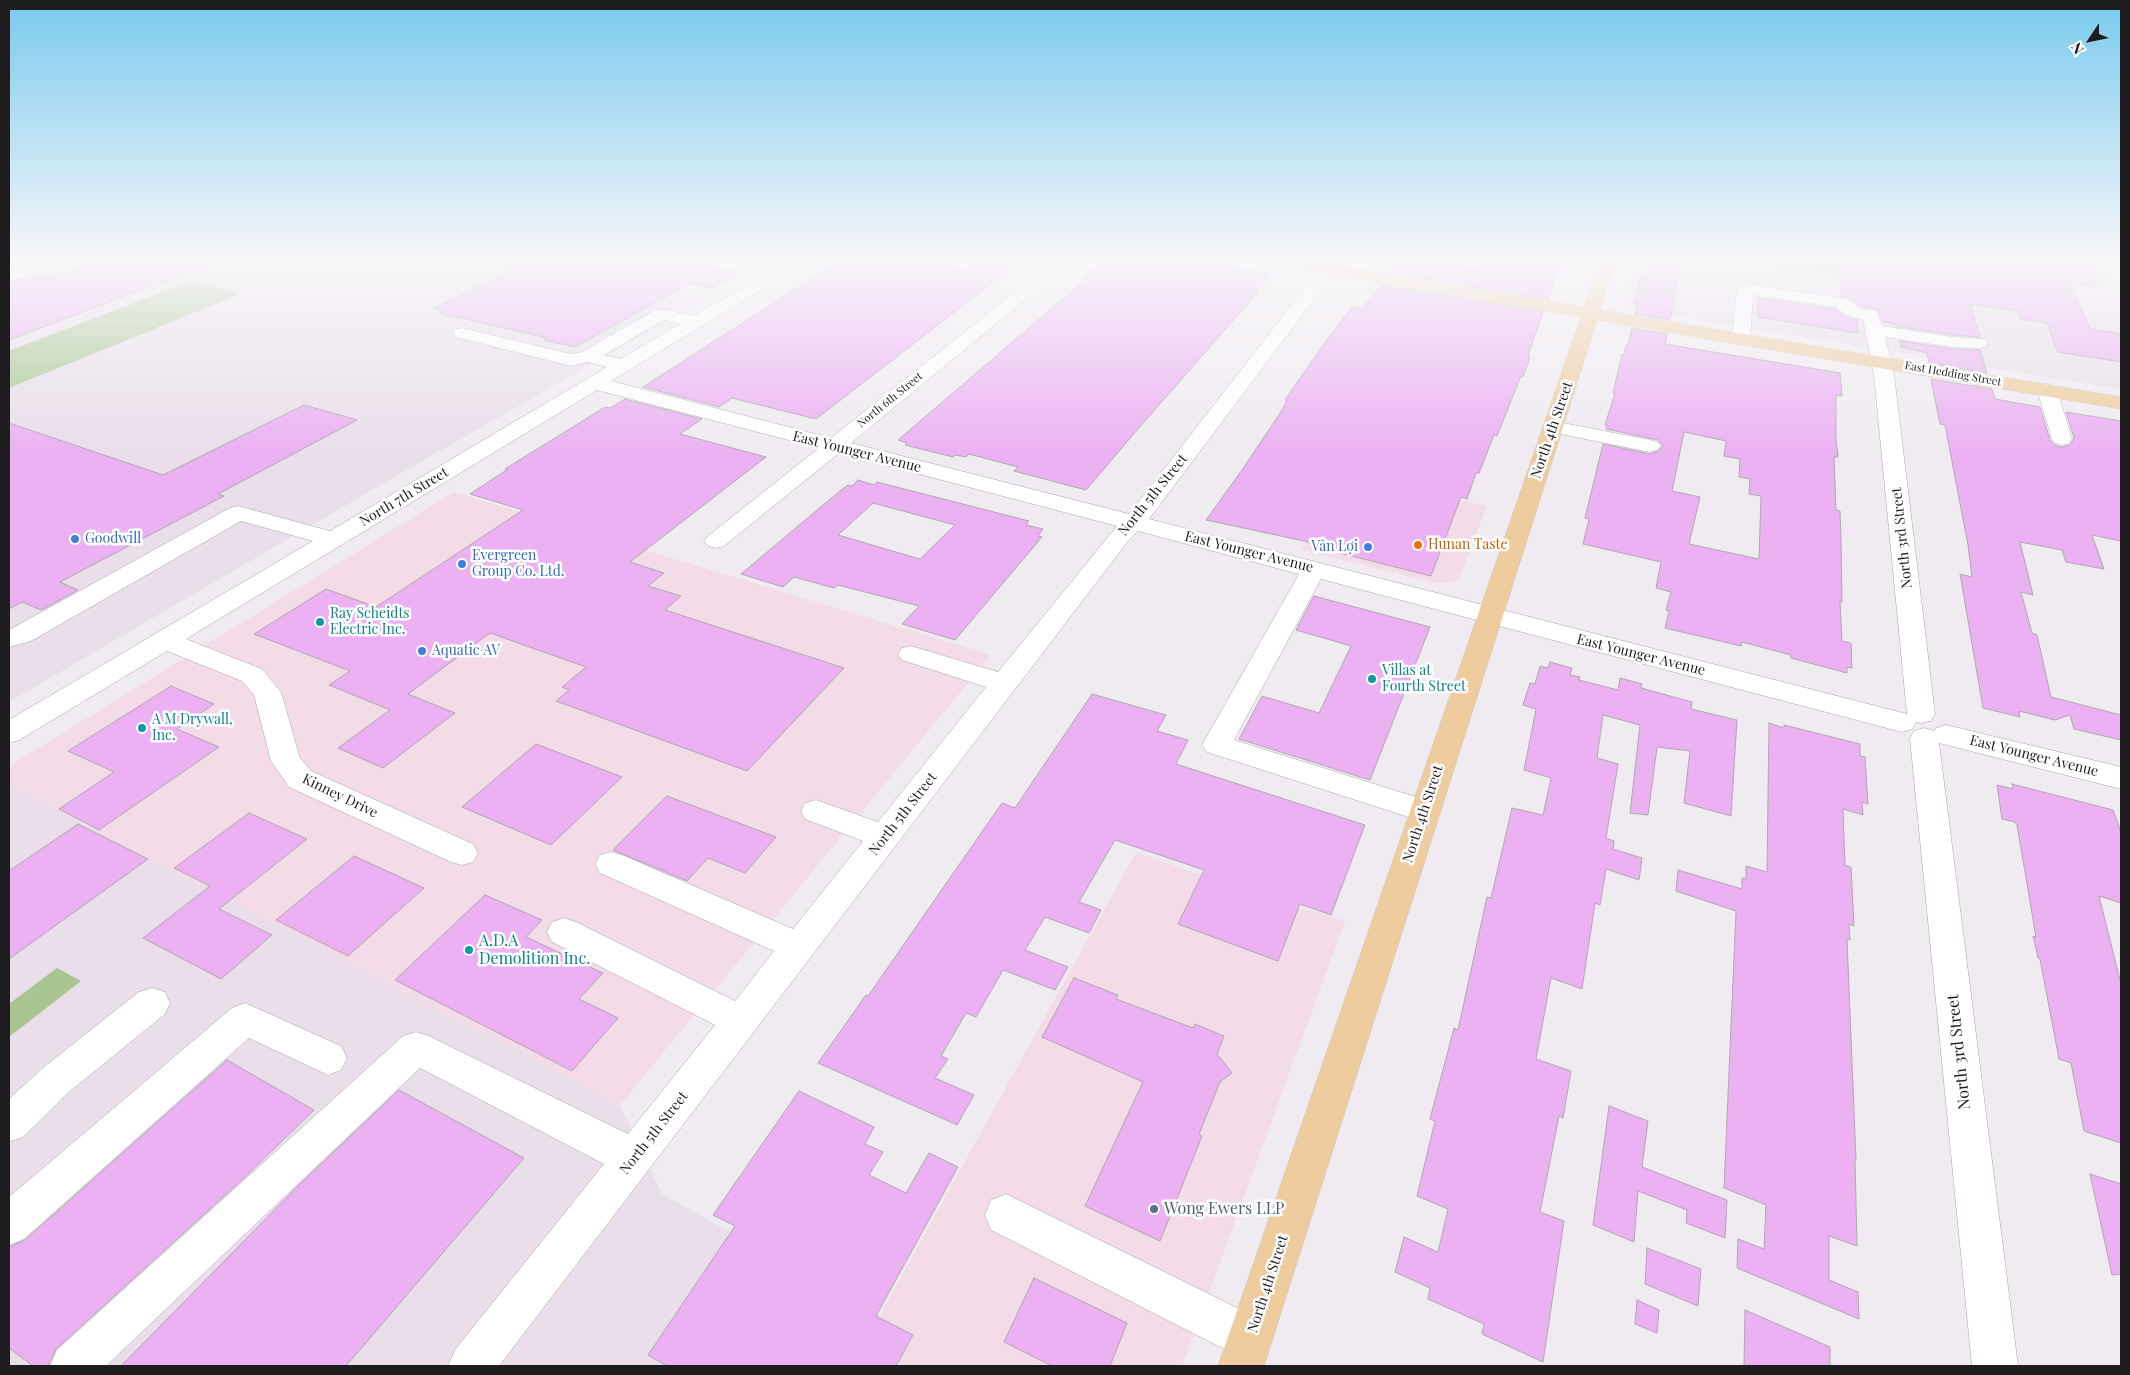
<!DOCTYPE html>
<meta charset="utf-8">
<style>
body{margin:0}
#map{position:relative;width:2130px;height:1375px;overflow:hidden;background:#f0ebf1;font-family:"Playfair Display",serif}
canvas{display:block}
.frame{position:absolute;inset:0;border:10px solid #1e1c1e;pointer-events:none}
.north{position:absolute;left:2065px;top:15px;width:50px;height:50px;-webkit-text-stroke:4px #fff;paint-order:stroke;rotate:236deg;font-size:14px;font-weight:700;line-height:20px;text-align:center;color:#1e1c1e}
.north::after{content:'';display:block;margin:auto;width:18px;height:22px;background:#1e1c1e;clip-path:polygon(50% 0,100% 100%,50% 72%,0 100%)}
</style>
<div id="map">
<canvas width="2130" height="1375"></canvas>
<div class="frame"></div>
<div class="north">N</div>
</div>
<script>
const c = document.querySelector('canvas').getContext('2d');
c.lineJoin = 'round';
function fill(path, color) { c.fillStyle = color; c.fill(path, 'evenodd'); }
const poly = rows => new Path2D(rows.map(r => 'M' + r).join(''));
function trace(path, color, width, dash) { c.strokeStyle = color; c.lineWidth = width; c.lineCap = dash ? 'butt' : 'round'; c.setLineDash(dash || []); c.stroke(path); }
function label(font, color, halo, rows, align = 'center') {
  c.font = font + ' "Playfair Display",serif'; c.lineWidth = 5; c.setLineDash([]); c.textBaseline = 'middle'; c.strokeStyle = halo; c.fillStyle = color; for (const [text, x, y, turn = 0] of rows) {
    c.save(); c.translate(x, y); c.rotate((+turn || 0) * Math.PI / 180); c.textAlign = isNaN(turn) ? turn : align; if (halo) c.strokeText(text, 0, 0); c.fillText(text, 0, 0); c.restore();
  }
}
fill(poly([
 [1346,474,1487,506,1459,579,1451,583,1435,583,1301,550],
 [454,492,991,655,620,1105,9,785,9,766],
 [1136,852,1289,906,1313,911,1345,921,1182,1366,897,1366,914,1334,880,1315]
]), '#f3dce8');
fill(poly([
 [9,261,668,261,633,280,709,297,396,476,9,702],
 [1636,261,2106,261,2121,290,2121,389,1626,308,1623,306],
 [9,785,620,1105,662,1194,914,1334,897,1366,9,1366]
]), '#e9deea');
fill(poly([
 [1768,261,1854,261,1857,277,1768,264],
 [191,281,240,294,9,388,9,351],
 [57,968,81,981,9,1037,9,1004]
]), '#a9c692');
const building = poly([
 [104,261,211,261,212,263,9,340,9,284,38,274,51,277,60,274,64,275,104,261],
 [531,261,648,261,672,266,682,261,708,261,712,267,739,273,712,288,689,284,575,347,544,340,547,338,439,313,444,310,434,308,531,261],
 [839,261,924,261,967,270,978,261,1021,261,816,419,732,398,719,407,643,387,839,261],
 [1102,261,1199,261,1271,275,1256,292,1258,292,1247,305,1137,430,1086,490,1014,471,1018,467,969,454,966,457,955,455,953,457,905,445,907,443,898,440,1085,280,1083,279,1102,261],
 [1400,261,1429,261,1480,269,1480,261,1561,261,1548,299,1391,273,1400,261],
 [1839,261,2085,261,2097,287,2070,283,2090,329,2121,334,2121,362,2058,352,2047,323,2020,319,2017,311,1970,304,1980,337,1953,335,1896,326,1895,324,1883,322,1877,309,1860,306,1848,298,1841,296,1839,261],
 [1655,263,1680,267,1670,320,1635,314,1638,304,1634,304,1642,274,1651,275,1655,263],
 [1381,285,1543,312,1529,353,1528,358,1530,358,1523,377,1521,376,1497,436,1494,435,1479,473,1476,473,1467,499,1461,497,1431,576,1316,547,1318,544,1206,520,1242,470,1280,413,1287,401,1285,400,1326,341,1352,307,1362,309,1381,285],
 [1758,298,1835,309,1847,318,1857,320,1858,333,1758,317,1758,298],
 [1632,328,1667,334,1665,344,1840,373,1842,396,1836,395,1836,439,1838,457,1834,457,1836,510,1840,511,1841,540,1842,602,1840,601,1842,641,1851,643,1852,668,1847,667,1847,673,1791,658,1791,655,1742,642,1741,646,1665,628,1669,611,1666,610,1671,592,1656,588,1661,562,1583,544,1589,519,1585,518,1603,444,1650,454,1658,451,1663,446,1658,440,1606,429,1607,425,1605,425,1615,393,1613,393,1622,354,1624,355,1626,344,1628,344,1632,328],
 [1684,432,1726,441,1724,456,1740,459,1739,477,1750,479,1749,494,1761,496,1759,559,1689,544,1700,497,1672,491,1684,432],
 [1900,341,1953,349,1980,350,1987,373,1929,363,1927,353,1901,347,1900,341],
 [1931,379,1992,389,1995,399,2040,407,2050,440,2054,445,2061,447,2070,445,2074,438,2066,412,2121,421,2121,541,2092,535,2104,569,2066,562,2062,550,2020,542,2033,595,2021,592,2032,633,2037,635,2051,697,2121,715,2121,740,2074,729,2070,715,2055,720,2019,711,2020,717,1983,708,1960,574,1972,577,1968,545,1945,425,1940,424,1931,379],
 [625,399,702,419,680,434,766,457,630,562,664,573,648,586,681,596,665,610,844,668,747,771,556,701,569,690,562,687,586,667,490,633,408,694,455,713,383,768,338,748,390,710,329,685,350,671,254,634,326,589,376,607,523,510,470,494,508,469,505,469,605,407,610,408,625,399],
 [304,405,357,420,218,494,224,496,60,582,78,590,41,610,22,602,9,609,9,423,163,475,304,405],
 [858,480,874,485,877,482,1029,521,1026,525,1043,529,1038,536,1042,537,955,640,902,624,919,606,838,585,834,588,794,577,783,587,741,574,841,490,848,485,852,486,858,480],
 [873,503,955,525,920,559,838,535,873,503],
 [1314,596,1430,627,1370,780,1239,739,1262,696,1319,713,1351,646,1296,630,1314,596],
 [1550,662,1572,668,1570,675,1580,677,1579,680,1618,690,1620,678,1642,684,1641,688,1692,702,1691,709,1737,720,1731,816,1684,803,1690,751,1657,747,1648,815,1630,813,1640,725,1603,715,1597,758,1618,764,1606,838,1614,841,1613,849,1642,858,1639,880,1606,869,1600,905,1595,903,1582,989,1551,978,1536,1059,1571,1071,1563,1118,1559,1116,1540,1212,1564,1221,1543,1362,1482,1334,1484,1324,1428,1299,1430,1288,1395,1272,1404,1237,1438,1252,1448,1209,1417,1196,1435,1121,1430,1119,1454,1028,1458,1030,1487,897,1491,898,1512,808,1543,815,1551,778,1524,770,1536,709,1523,705,1530,683,1535,684,1540,666,1548,668,1550,662],
 [171,686,214,704,177,729,219,747,99,830,59,809,114,772,68,751,171,686],
 [1092,694,1166,715,1157,731,1188,740,1176,764,1365,825,1331,915,1300,904,1278,961,1178,924,1204,870,1115,840,1079,902,1101,910,1089,933,1045,917,1025,950,1068,967,1055,990,1003,970,976,1017,966,1013,941,1056,948,1059,935,1078,974,1095,957,1125,818,1063,866,995,868,996,1002,803,1015,808,1092,694],
 [1769,723,1784,728,1784,725,1860,744,1860,756,1865,757,1868,804,1862,802,1863,815,1843,809,1845,865,1851,867,1854,926,1849,924,1850,940,1847,939,1856,1160,1855,1159,1857,1246,1829,1236,1829,1280,1858,1292,1859,1319,1737,1268,1738,1239,1764,1249,1766,1205,1724,1188,1736,911,1676,891,1678,870,1742,889,1742,878,1746,879,1746,866,1767,872,1769,723],
 [536,744,622,777,551,845,462,807,536,744],
 [2012,784,2113,810,2119,826,2121,834,2121,903,2099,896,2121,984,2121,1143,2084,1131,2071,1063,2059,1059,2040,959,2038,958,2033,936,2036,937,2017,825,2015,822,2002,819,1997,785,2013,789,2012,784],
 [667,796,776,837,745,873,708,858,687,881,613,850,667,796],
 [249,813,307,839,219,909,272,935,221,979,143,938,210,886,174,868,249,813],
 [78,824,148,859,9,959,9,871,78,824],
 [354,856,424,888,348,956,276,920,354,856],
 [485,895,542,920,526,937,603,973,579,999,618,1018,572,1071,395,980,485,895],
 [1074,978,1118,995,1116,999,1193,1028,1195,1024,1224,1036,1217,1054,1232,1073,1220,1082,1199,1134,1202,1136,1160,1241,1085,1206,1143,1082,1042,1037,1074,978],
 [227,1060,314,1110,246,1176,56,1349,48,1366,33,1366,9,1348,9,1247,25,1240,227,1060],
 [399,1090,524,1158,346,1366,121,1366,300,1184,399,1090],
 [799,1091,874,1127,865,1144,883,1152,869,1175,906,1193,929,1153,958,1167,876,1316,913,1335,896,1366,667,1366,648,1355,735,1226,713,1215,799,1091],
 [1609,1106,1648,1121,1642,1167,1727,1200,1725,1238,1686,1223,1687,1210,1638,1191,1634,1242,1593,1225,1609,1106],
 [2090,1174,2121,1184,2121,1274,2112,1275,2090,1174],
 [1647,1248,1701,1269,1698,1306,1645,1284,1647,1248],
 [1034,1278,1127,1323,1110,1366,1052,1366,1004,1342,1034,1278],
 [1637,1300,1659,1310,1657,1333,1635,1324,1637,1300],
 [1745,1310,1830,1347,1830,1366,1744,1366,1745,1310]
]);
fill(building, '#ebb1f3');
trace(building, '#aea9af', 1);
const minor = poly([
 [40,261,65,261,63,264,9,282,9,272,40,261],
 [738,261,774,268,786,261,806,261,783,277,611,381,831,438,1054,261,1072,261,851,443,1129,514,1326,261,1343,261,1149,519,1907,714,1874,375,1863,319,1848,316,1836,307,1753,295,1750,339,1747,343,1741,344,1735,343,1732,339,1737,289,1739,285,1745,284,1841,298,1847,299,1859,308,1877,311,1882,326,1953,337,1985,339,1988,343,1985,347,1979,348,1953,347,1885,337,1894,375,1935,714,1931,721,1921,723,1916,722,1912,729,1902,732,1321,579,1234,740,1435,803,1439,811,1435,819,1424,822,1207,752,1202,745,1299,574,1138,531,1128,541,499,1366,448,1366,455,1350,604,1164,420,1068,106,1366,50,1366,57,1350,403,1036,416,1032,429,1036,628,1134,715,1025,552,942,547,932,552,922,564,918,576,922,735,1001,774,951,600,873,595,864,600,855,611,852,622,855,793,929,863,841,805,819,801,811,805,803,816,800,878,822,986,687,902,660,898,654,902,648,911,646,998,672,1117,526,839,453,724,546,716,548,708,546,704,541,708,536,819,448,597,390,186,639,262,669,281,692,300,758,311,771,473,844,478,853,473,862,462,865,451,862,289,787,271,761,254,695,242,681,167,651,19,740,9,743,9,720,313,541,241,521,31,641,9,647,9,630,230,508,238,506,330,531,607,367,588,362,571,366,456,337,453,333,456,329,462,328,571,354,582,352,655,310,661,309,694,316,762,276,712,265,710,262,738,261],
 [664,320,680,324,620,359,604,355,664,320],
 [2047,384,2054,386,2057,390,2072,439,2069,443,2062,445,2055,443,2052,439,2037,390,2040,386,2047,384],
 [1553,421,1650,440,1657,442,1661,446,1657,450,1650,452,1546,431,1543,427,1546,423,1553,421],
 [1946,725,2121,767,2121,789,1939,743,2018,1366,1972,1366,1910,738,1914,731,1924,728,1934,731,1936,728,1946,725],
 [152,988,165,992,170,1003,165,1014,70,1091,23,1137,9,1142,9,1099,44,1067,139,992,152,988],
 [245,1003,341,1046,347,1058,341,1070,328,1075,249,1038,24,1239,9,1245,9,1197,232,1008,245,1003],
 [1006,1194,1266,1322,1272,1338,1266,1354,1250,1360,1234,1354,991,1230,985,1215,991,1200,1006,1194]
]);
const major = poly([
 [1274,261,1312,261,1584,307,1599,261,1615,261,1600,310,2121,397,2121,409,1597,320,1264,1366,1218,1366,1581,317,1282,266,1276,264,1274,261]
]);
trace(minor, '#aaa4aa', 1);
trace(major, '#c9c9c9', 1);
fill(minor, '#fff');
fill(major, '#eecc9e');
const sky = c.createLinearGradient(0, 0, 0, 454);
sky.addColorStop(0, '#79caed');
sky.addColorStop(0.57, '#f8f6f9');
sky.addColorStop(1, '#f8f6f900');
c.fillStyle = sky;
c.fillRect(0, 0, 2130, 454);
for (const [x, y, r, color] of [
 [75,539,5,"#3f7fe0"],
 [1418,545,5,"#e8710a"],
 [1368,547,5,"#3f7fe0"],
 [462,564,5,"#3f7fe0"],
 [320,622,5,"#0f9aa8"],
 [422,651,5,"#3f7fe0"],
 [1372,679,5,"#0f9aa8"],
 [142,728,5,"#0f9aa8"],
 [469,950,5,"#0f9aa8"],
 [1154,1209,5,"#5c6f8a"]
]) { const dot = new Path2D(); dot.arc(x, y, r, 0, 2 * Math.PI); c.fillStyle = color; c.fill(dot); trace(dot, '#fff', 2); }
label('11px', '#1e1c1e', '#fff', [
 ["East Hedding Street",1953,374,10],
 ["North 6th Street",890,400,-39]
]);
label('14px', '#1e1c1e', '#fff', [
 ["North 4th Street",1552,430,-71],
 ["East Younger Avenue",857,452,14],
 ["North 5th Street",1153,495,-51],
 ["North 7th Street",404,497,-31],
 ["North 3rd Street",1902,538,-96],
 ["East Younger Avenue",1249,552,14],
 ["East Younger Avenue",1641,655,14],
 ["East Younger Avenue",2034,756,14],
 ["Kinney Drive",340,796,26],
 ["North 5th Street",903,814,-52],
 ["North 4th Street",1423,814,-72],
 ["North 5th Street",654,1133,-52],
 ["North 4th Street",1268,1284,-72]
]);
label('14px', '#366cbe', '#fff', [
 ["Goodwill",85,539],
 ["Vân Lợi",1358,547,"right"],
 ["Evergreen",472,556],
 ["Group Co. Ltd.",472,572],
 ["Aquatic AV",432,651]
], 'left');
label('14px', '#c56008', '#fff', [
 ["Hunan Taste",1428,545]
], 'left');
label('14px', '#0d838f', '#fff', [
 ["Ray Scheidts",330,614],
 ["Electric Inc.",330,630],
 ["Villas at",1382,671],
 ["Fourth Street",1382,687],
 ["A M Drywall,",152,720],
 ["Inc.",152,736]
], 'left');
label('16px', '#0d838f', '#fff', [
 ["A.D.A",479,941],
 ["Demolition Inc.",479,959]
], 'left');
label('16px', '#1e1c1e', '#fff', [
 ["North 3rd Street",1959,1052,-96]
]);
label('16px', '#4e5e75', '#fff', [
 ["Wong Ewers LLP",1164,1209]
], 'left');
</script>
